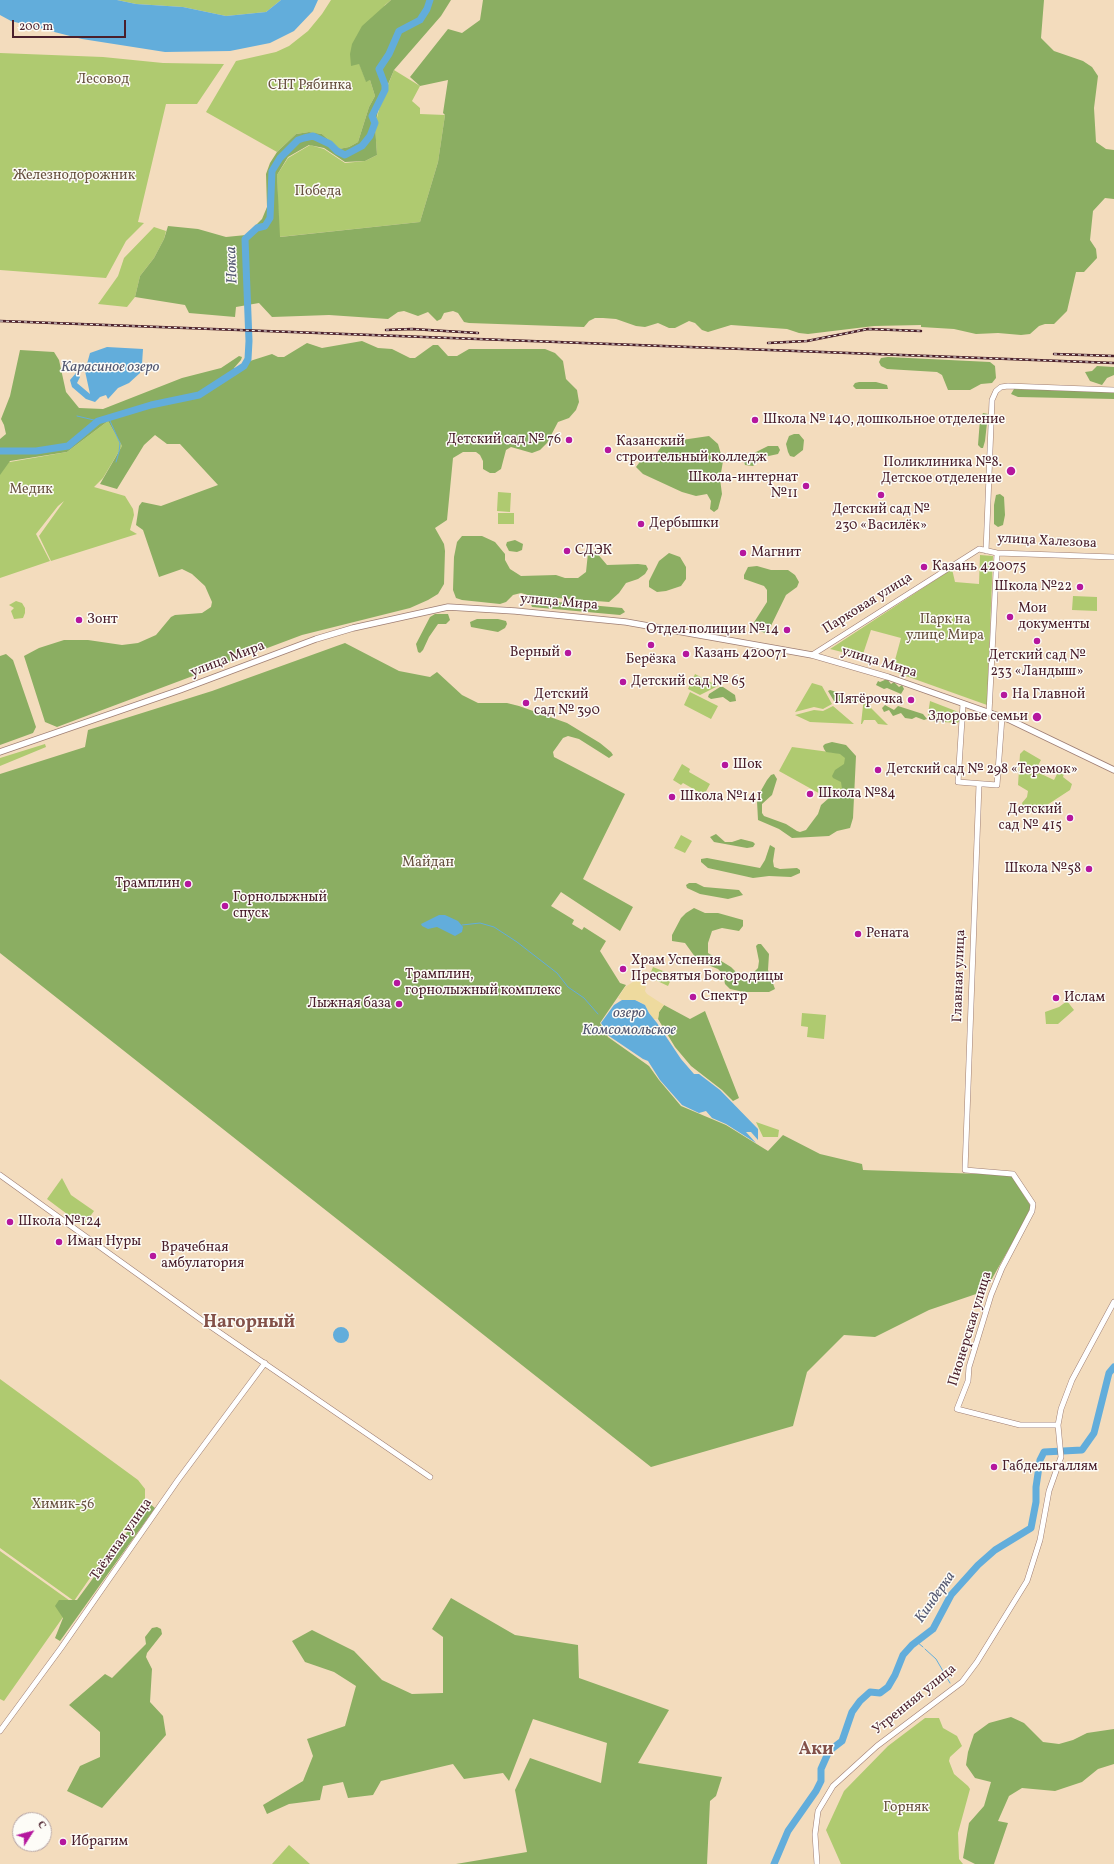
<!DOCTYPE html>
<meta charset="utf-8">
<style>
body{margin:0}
#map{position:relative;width:1114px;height:1864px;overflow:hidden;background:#f3dcbd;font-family:Vollkorn,serif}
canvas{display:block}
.north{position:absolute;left:12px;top:1812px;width:40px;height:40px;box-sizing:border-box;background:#fdfcf7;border:1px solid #b5a4a5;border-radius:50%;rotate:54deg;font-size:11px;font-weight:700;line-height:16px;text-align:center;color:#4a1f2b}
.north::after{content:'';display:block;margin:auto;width:14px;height:18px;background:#b5179e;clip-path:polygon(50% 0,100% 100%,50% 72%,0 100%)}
.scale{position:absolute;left:12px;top:20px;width:114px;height:18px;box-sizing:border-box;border:2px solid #4a1f2b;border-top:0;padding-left:5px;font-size:12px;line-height:14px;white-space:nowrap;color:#4a1f2b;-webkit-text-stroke:3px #fdfcf7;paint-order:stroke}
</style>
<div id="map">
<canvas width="1114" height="1864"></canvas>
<div class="north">С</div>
<div class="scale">200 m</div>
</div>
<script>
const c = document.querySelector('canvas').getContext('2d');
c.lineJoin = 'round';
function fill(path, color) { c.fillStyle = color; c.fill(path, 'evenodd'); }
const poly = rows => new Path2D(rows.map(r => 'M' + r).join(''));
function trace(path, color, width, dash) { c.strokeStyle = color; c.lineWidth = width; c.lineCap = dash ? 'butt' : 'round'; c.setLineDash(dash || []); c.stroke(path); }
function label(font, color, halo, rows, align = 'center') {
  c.font = font + ' Vollkorn,serif'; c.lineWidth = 3; c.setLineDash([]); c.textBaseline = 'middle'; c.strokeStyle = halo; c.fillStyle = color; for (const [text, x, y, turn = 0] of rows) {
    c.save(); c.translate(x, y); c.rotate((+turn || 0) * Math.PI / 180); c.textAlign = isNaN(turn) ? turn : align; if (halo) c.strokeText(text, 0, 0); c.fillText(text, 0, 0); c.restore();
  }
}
fill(poly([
 [117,0,281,0,266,12,226,16,183,7,136,4],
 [331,0,391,0,385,5,351,65,359,63,366,81,370,80,375,96,369,107,358,142,349,147,339,149,322,134,309,132,296,134,277,152,206,112,236,61,276,52,289,46,308,31,322,14],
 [0,53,103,57,163,63,224,64,197,104,166,104,138,222,144,223,126,241,106,278,0,270],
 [394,70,420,86,412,101,420,108,420,114,445,115,438,162,420,222,279,237,277,175,288,158,310,145,324,149,345,163,365,161,377,155,375,126,380,105],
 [154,227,166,231,164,239,154,258,140,276,135,297,127,307,98,304,118,276,124,258],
 [108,421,122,446,103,478,94,487,125,496,133,509,134,515,130,530,137,534,51,561,39,536,64,501,58,506,36,534,50,561,0,578,0,462,10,462,67,452],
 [498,492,511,493,510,512,497,511],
 [498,513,514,513,514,524,498,524],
 [980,555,993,556,987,705,892,671,901,638,871,630,862,657,830,649,952,569,955,582,979,584],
 [1073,596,1097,597,1097,611,1072,610],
 [16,601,22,603,25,608,25,613,23,618,14,619,11,611,14,608,9,605],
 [695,674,718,686,700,695,688,689],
 [812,683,822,686,832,704,823,709,814,707,795,712],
 [690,692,718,706,711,719,684,705],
 [864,697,866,698,867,704,888,725,878,724,875,720,864,720,862,724,861,724],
 [930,701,961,713,960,721,957,723,930,721,928,714],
 [833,706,854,724,810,722,795,715,814,710,823,711],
 [45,744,46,747,0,766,0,758],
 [792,747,852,755,851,794,824,796,779,771],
 [1024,750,1041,760,1035,771,1054,780,1060,768,1065,770,1063,777,1072,784,1070,790,1047,805,1045,809,1047,812,1024,811,1022,803,1027,797,1028,791,1018,785,1020,754],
 [682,764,690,769,689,772,710,784,704,795,683,783,681,785,673,780],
 [681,835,692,841,685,853,674,848],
 [653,967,673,975,668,986,649,977],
 [1067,1001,1074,1010,1058,1024,1046,1024,1045,1012,1059,1007],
 [802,1013,826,1015,824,1039,807,1037,808,1027,801,1026],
 [756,1122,779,1130,778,1137,763,1137],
 [62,1178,71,1195,94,1211,83,1226,47,1199],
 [0,1379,138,1480,145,1489,145,1499,74,1601,0,1548],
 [0,1551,73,1603,4,1701,0,1699],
 [925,1718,939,1718,943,1728,957,1736,962,1746,950,1757,949,1761,954,1774,968,1786,970,1789,958,1833,959,1859,963,1864,841,1864,826,1830,844,1791,888,1746],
 [289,1845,310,1864,272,1864]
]), '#afca70');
fill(poly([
 [391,0,451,0,441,16,394,70,379,106,375,125,377,155,365,161,345,162,324,148,309,145,288,157,277,175,280,237,420,222,438,162,445,115,443,113,448,80,420,86,410,77,448,29,462,33,480,20,483,0,1044,0,1041,38,1054,51,1083,61,1092,67,1098,76,1094,108,1096,142,1106,149,1114,150,1114,199,1105,198,1093,211,1090,240,1096,249,1097,258,1084,272,1076,272,1067,311,1054,324,1045,324,1039,326,1030,334,1021,335,998,333,976,334,954,329,921,327,921,325,874,326,808,334,799,333,787,329,731,325,708,332,702,330,695,323,689,321,675,328,669,328,658,323,645,327,636,326,616,319,603,318,595,318,589,321,584,327,469,323,464,322,458,313,453,311,444,313,441,319,437,321,428,312,418,316,404,311,398,312,388,319,329,315,272,317,259,303,236,307,235,317,189,313,185,305,135,297,140,276,154,258,164,239,168,226,198,229,226,237,246,235,262,219,267,207,266,174,270,163,277,152,296,134,309,132,322,134,339,149,349,147,358,142,369,107,375,96,370,80,366,82,359,64,351,66,350,54,352,44,362,26],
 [362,341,378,348,392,349,410,358,415,358,433,345,438,345,448,356,457,356,469,349,545,349,555,353,563,361,566,379,577,390,579,402,576,410,569,418,558,422,547,443,540,450,532,453,511,447,506,450,501,469,495,473,490,473,483,469,483,461,480,455,476,452,463,452,453,458,447,520,435,528,444,544,445,551,444,584,438,594,428,600,410,608,302,635,57,727,45,722,24,656,39,648,64,640,88,640,122,645,138,643,156,635,171,617,175,615,202,613,211,607,212,602,205,586,192,574,182,569,159,577,143,530,136,525,139,506,142,502,161,506,218,485,180,444,167,444,155,435,144,445,117,489,100,484,122,446,108,421,67,452,10,461,0,475,0,439,6,434,4,425,1,419,10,396,20,350,54,352,59,360,66,392,79,408,103,409,182,378,221,368,239,356,242,357,241,360,234,368,238,371,244,369,250,361,272,354,278,357,284,357,307,343,322,348],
 [888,357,990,362,995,366,996,378,992,383,981,384,970,390,948,390,942,375,937,372,887,369,881,366,879,362,881,358],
 [1097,366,1114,367,1114,375,1107,378,1102,385,1090,381,1085,372,1092,371],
 [859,382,876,382,887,385,888,389,856,389,853,386,855,383],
 [1014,389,1114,392,1114,399,1018,397,1011,394],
 [983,413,988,414,985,441,983,448,981,448,978,445,980,419],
 [794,434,799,434,804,440,803,450,794,457,790,456,788,452,786,444,789,436],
 [709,436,718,444,723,461,720,479,722,494,718,509,714,512,710,509,711,501,707,494,696,496,682,492,643,474,636,467,642,459,654,457,661,447,668,442],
 [768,446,778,446,780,450,778,454,764,457,753,466,745,465,744,461,748,456],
 [1000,494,1004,497,1005,515,1003,525,998,527,994,524,994,505,996,495],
 [462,536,482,536,495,542,505,554,505,560,510,569,521,576,556,575,565,578,578,578,586,572,588,553,592,550,596,552,607,565,638,564,646,565,648,569,645,574,638,579,626,583,619,593,609,602,531,596,521,593,513,595,506,602,500,604,462,600,456,598,453,590,454,557,457,542],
 [515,540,523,544,522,550,517,552,509,551,506,545,507,542],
 [669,553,680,557,686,567,686,579,681,586,666,591,657,592,649,587,649,581,659,561],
 [757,566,771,570,788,570,795,575,799,582,797,587,786,595,767,634,751,627,767,602,767,590,764,586,744,579,744,575,748,567],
 [535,600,622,608,625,612,620,615,532,607,530,602],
 [435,614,448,614,450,620,446,624,438,624,429,637,423,650,420,653,418,652,416,644,430,617],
 [477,619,498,619,506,621,507,624,505,628,498,632,471,627,470,622],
 [345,643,399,671,430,677,437,672,462,695,478,703,507,703,519,706,567,723,600,743,611,752,613,755,609,758,579,739,568,736,563,738,553,752,554,757,625,794,583,879,633,907,620,931,561,892,551,906,574,920,572,924,582,930,584,927,606,941,600,951,620,983,626,985,600,1023,608,1037,649,1066,659,1080,681,1106,726,1125,768,1151,783,1135,820,1154,862,1164,863,1170,1011,1175,1032,1208,985,1291,929,1310,875,1337,844,1335,807,1372,793,1426,651,1467,0,953,0,774,85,747,88,730,212,691],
 [6,654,13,660,36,727,33,733,0,745,0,656],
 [887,679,891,684,894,682,899,687,902,685,904,689,901,694,887,688,884,689,876,685,878,681,880,682],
 [720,687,723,687,735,695,736,701,730,702,723,697,711,699,708,697,709,694],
 [830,690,843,694,844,698,847,699,851,695,858,695,859,702,834,701,828,691],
 [885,705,894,710,898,706,923,714,927,719,924,720,916,717,912,719,905,718,901,713,893,716,889,710,884,712,882,708],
 [832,742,846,745,856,756,853,818,850,828,837,831,829,836,792,838,779,829,758,820,757,801,759,794,767,780,771,775,774,774,777,779,772,795,762,804,762,813,764,816,786,824,797,831,800,832,806,830,818,814,821,805,829,798,838,794,842,789,841,782,833,778,832,776,835,770,844,764,845,758,840,754,826,752,824,749,823,746,825,744],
 [716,834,725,842,732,842,741,839,753,842,755,844,753,847,747,848,714,842,710,837],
 [770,845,775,848,773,861,774,867,780,869,797,868,800,870,800,873,791,877,769,876,753,878,708,868,701,862,701,859,707,858,760,868,765,860],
 [689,883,696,883,704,887,739,890,743,895,728,899,700,894,687,888,686,885],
 [694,908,705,913,718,913,743,920,743,926,739,931,722,928,712,931,708,943,708,953,731,967,739,975,745,977,751,975,758,968,759,961,756,946,758,944,761,944,769,954,768,970,775,989,769,992,744,992,730,989,725,984,723,974,718,969,698,961,685,943,672,941,672,935,681,918,686,913],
 [664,1005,690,1019,705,1011,739,1098,733,1101,722,1090,691,1066,675,1047,658,1019,659,1012],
 [150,1504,155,1508,60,1641,55,1638,63,1618,55,1606,59,1600,77,1600,141,1513,148,1505],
 [451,1598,515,1635,578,1645,579,1678,669,1710,638,1763,722,1777,716,1796,710,1801,707,1864,456,1864,527,1852,515,1790,530,1758,601,1783,607,1743,533,1719,509,1781,503,1773,464,1779,453,1764,381,1781,373,1795,348,1798,343,1782,323,1786,320,1800,289,1804,267,1814,263,1805,303,1781,313,1756,307,1739,345,1726,356,1686,334,1672,305,1662,292,1641,312,1630,354,1651,382,1680,412,1694,443,1693,443,1637,432,1629],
 [157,1627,161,1629,162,1634,147,1653,146,1657,152,1669,150,1702,163,1716,166,1735,102,1808,67,1791,80,1766,100,1757,100,1732,69,1705,105,1674,112,1678,146,1644,145,1637,152,1628],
 [1011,1717,1024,1723,1043,1742,1059,1744,1073,1740,1087,1733,1114,1729,1114,1764,1098,1769,1082,1782,1055,1791,1022,1788,1009,1796,998,1821,1008,1823,994,1864,975,1864,963,1858,969,1823,984,1806,991,1782,975,1778,966,1765,968,1752,974,1734,989,1723]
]), '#8bae62');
fill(poly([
 [636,980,642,982,646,987,645,991,647,994,664,1005,659,1012,658,1019,653,1019,645,1005,640,1002,635,1000,622,1000,618,998,625,987]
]), '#eeda9e');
fill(poly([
 [0,0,117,0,136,4,183,7,226,16,266,12,281,0,318,0,313,11,294,31,270,43,230,51,165,52,82,39,11,21,0,15],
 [107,347,143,349,142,364,140,373,129,383,118,388,108,399,106,395,100,397,95,402,86,399,72,387,70,380,76,373,80,377,77,383,90,394,85,371,90,353],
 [439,915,445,915,458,921,463,927,462,932,455,936,437,927,428,929,422,926,421,924],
 [622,1000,635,1000,645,1005,649,1013,657,1023,681,1059,694,1074,699,1074,720,1090,758,1129,758,1140,751,1132,746,1132,756,1143,726,1124,712,1118,706,1111,699,1113,682,1105,660,1080,648,1061,643,1059,609,1036,601,1023,614,1005],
 '333 1335a8 8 0 1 1 16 0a8 8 0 1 1-16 0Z'
]), '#62addb');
trace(poly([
 [77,416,98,421],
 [111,417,110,421,120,443,119,452,116,462],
 [462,925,480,923,494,927,517,942,557,973,568,987,584,998,598,1014],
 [917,1642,923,1647],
 [925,1649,936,1659,950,1683]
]), '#62addb', 1);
trace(poly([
 [0,451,36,451,68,446,98,421,151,405,199,395,244,366,248,359,249,341,245,239,257,228,265,226,270,218,272,171,280,158,298,140,304,138,313,136,330,144,337,151,345,155,362,146,370,136,375,123,372,116,385,90,385,85,379,69,389,54,399,31,420,20,427,9,430,0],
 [774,1864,788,1831,816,1791,821,1781,821,1769,829,1751,842,1741,852,1712,860,1701,870,1692,880,1693,888,1687,895,1675,903,1655,912,1645,933,1629,951,1595,978,1565,995,1550,1031,1528,1036,1502,1036,1487,1040,1460,1044,1452,1082,1450,1094,1433,1109,1373,1114,1367]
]), '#62addb', 7);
const secondary = poly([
 [986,551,992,400,996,391,1001,387,1008,386,1114,390],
 [812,655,979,549,997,553,1114,557],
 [963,704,958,782,997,785,1002,717],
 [989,713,997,553],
 [979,784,965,1170,1013,1174,1033,1204,1032,1211,1002,1268,991,1295,969,1367,968,1381,957,1409,1020,1425,1058,1425],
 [0,1175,210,1326,430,1477],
 [0,1731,61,1648,178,1480,265,1363],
 [817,1864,815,1834,818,1811,833,1786,877,1746,962,1682,977,1662,1027,1581,1040,1540,1049,1491,1061,1457,1058,1425,1061,1409,1072,1380,1114,1302]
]);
const primary = poly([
 [0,752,180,690,316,639,353,628,448,607,515,611,626,622,812,655,888,677,1010,720,1114,770]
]);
trace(secondary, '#9e7e74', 6);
trace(primary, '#9e7e74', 7);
trace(secondary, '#fff', 5);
trace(primary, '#fff', 5.5);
const rail = poly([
 [0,321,1114,363],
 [386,330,412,329,478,333],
 [768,343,807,341,868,329,921,331],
 [1054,354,1114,356]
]);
trace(rail, '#4a1f2b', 2.5);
trace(rail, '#fdfcf7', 1, [3]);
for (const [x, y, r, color] of [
 [755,420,4,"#b5179e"],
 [569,440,4,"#b5179e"],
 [608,450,4,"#b5179e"],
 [1011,471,5,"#b5179e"],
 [806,486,4,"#b5179e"],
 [881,495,4,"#b5179e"],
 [641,524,4,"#b5179e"],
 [567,551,4,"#b5179e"],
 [743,553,4,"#b5179e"],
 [924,567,4,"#b5179e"],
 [1080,587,4,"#b5179e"],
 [1010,617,4,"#b5179e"],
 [79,620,4,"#b5179e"],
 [787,630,4,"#b5179e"],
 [1037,641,4,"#b5179e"],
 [651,645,4,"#b5179e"],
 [568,653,4,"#b5179e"],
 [686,654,4,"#b5179e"],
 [623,682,4,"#b5179e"],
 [1004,695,4,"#b5179e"],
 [911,700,4,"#b5179e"],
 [526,703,4,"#b5179e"],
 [1037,717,5,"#b5179e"],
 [725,765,4,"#b5179e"],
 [878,770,4,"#b5179e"],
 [810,794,4,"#b5179e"],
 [672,797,4,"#b5179e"],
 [1070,818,4,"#b5179e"],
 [1089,869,4,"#b5179e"],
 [188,884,4,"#b5179e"],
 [225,906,4,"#b5179e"],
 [858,934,4,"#b5179e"],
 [623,969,4,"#b5179e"],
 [397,983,4,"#b5179e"],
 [693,997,4,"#b5179e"],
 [1056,998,4,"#b5179e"],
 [399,1004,4,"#b5179e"],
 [10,1222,4,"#b5179e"],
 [59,1242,4,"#b5179e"],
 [153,1256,4,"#b5179e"],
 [994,1467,4,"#b5179e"],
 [63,1842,4,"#b5179e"]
]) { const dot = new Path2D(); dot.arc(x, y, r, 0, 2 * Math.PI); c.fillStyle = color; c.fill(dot); trace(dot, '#fdfcf7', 1.5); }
label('14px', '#685240', '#fdfcf7', [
 ["Лесовод",103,80],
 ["СНТ Рябинка",310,86],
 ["Железнодорожник",74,176],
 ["Победа",318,192],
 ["Медик",31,490],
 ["Парк на",945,620],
 ["улице Мира",945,636],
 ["Майдан",428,863],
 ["Химик-56",63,1505],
 ["Горняк",906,1808]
]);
label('14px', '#4a1f2b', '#fdfcf7', [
 ["Школа № 140, дошкольное отделение",763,420],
 ["Детский сад № 76",561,440,"right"],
 ["Казанский",616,442],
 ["строительный колледж",616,458],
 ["Поликлиника №8.",1002,463,"right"],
 ["Детское отделение",1002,479,"right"],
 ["Школа-интернат",798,478,"right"],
 ["№11",798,494,"right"],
 ["Детский сад №",881,510,"center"],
 ["230 «Василёк»",881,526,"center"],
 ["Дербышки",649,524],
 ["СДЭК",575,551],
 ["Магнит",751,553],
 ["Казань 420075",932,567],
 ["Школа №22",1072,587,"right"],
 ["Мои",1018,609],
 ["документы",1018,625],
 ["Зонт",87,620],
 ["Отдел полиции №14",779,630,"right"],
 ["Верный",560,653,"right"],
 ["Казань 420071",694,654],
 ["Детский сад №",1037,656,"center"],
 ["233 «Ландыш»",1037,672,"center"],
 ["Берёзка",651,660,"center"],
 ["Детский сад № 65",631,682],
 ["Детский",534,695],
 ["сад № 390",534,711],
 ["На Главной",1012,695],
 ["Пятёрочка",903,700,"right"],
 ["Здоровье семьи",1028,717,"right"],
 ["Шок",733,765],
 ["Детский сад № 298 «Теремок»",886,770],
 ["Школа №84",818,794],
 ["Школа №141",680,797],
 ["Детский",1062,810,"right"],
 ["сад № 415",1062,826,"right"],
 ["Школа №58",1081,869,"right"],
 ["Трамплин",180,884,"right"],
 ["Горнолыжный",233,898],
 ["спуск",233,914],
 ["Рената",866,934],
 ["Храм Успения",631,961],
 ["Пресвятыя Богородицы",631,977],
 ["Трамплин,",405,975],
 ["горнолыжный комплекс",405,991],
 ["Спектр",701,997],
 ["Ислам",1064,998],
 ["Лыжная база",391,1004,"right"],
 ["Школа №124",18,1222],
 ["Иман Нуры",67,1242],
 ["Врачебная",161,1248],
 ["амбулатория",161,1264],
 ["Габдельгаллям",1002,1467],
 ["Ибрагим",71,1842]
], 'left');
label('14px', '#4a1f2b', '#fdfcf7', [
 ["улица Халезова",1047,542,3],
 ["улица Мира",559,603,5],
 ["Парковая улица",868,604,-32],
 ["улица Мира",228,660,-21],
 ["улица Мира",879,663,17],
 ["Главная улица",960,976,-88],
 ["Пионерская улица",971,1329,-73],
 ["Таёжная улица",122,1540,-55],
 ["Утренняя улица",915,1700,-39]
]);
label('italic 15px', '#545871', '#fdfcf7', [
 ["Нокса",233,265,-92],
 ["Карасиное озеро",110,368],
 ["озеро",629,1014],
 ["Комсомольское",629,1031],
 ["Киндерка",936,1598,-55]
]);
label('bold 18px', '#835149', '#fdfcf7', [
 ["Нагорный",249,1324],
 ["Аки",816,1751]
]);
</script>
